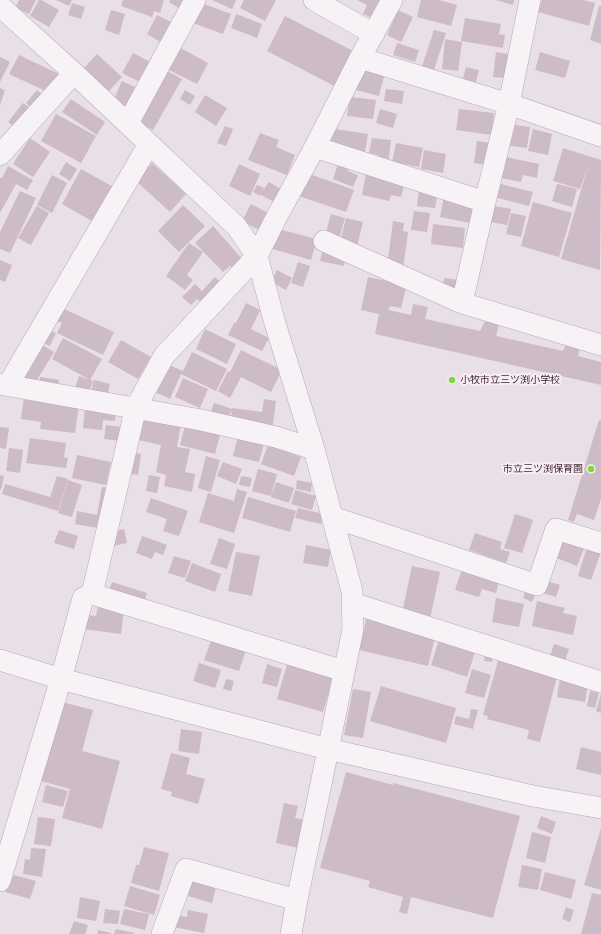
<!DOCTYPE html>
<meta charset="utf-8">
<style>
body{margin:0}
canvas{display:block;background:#e9dfe6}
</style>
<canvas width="601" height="934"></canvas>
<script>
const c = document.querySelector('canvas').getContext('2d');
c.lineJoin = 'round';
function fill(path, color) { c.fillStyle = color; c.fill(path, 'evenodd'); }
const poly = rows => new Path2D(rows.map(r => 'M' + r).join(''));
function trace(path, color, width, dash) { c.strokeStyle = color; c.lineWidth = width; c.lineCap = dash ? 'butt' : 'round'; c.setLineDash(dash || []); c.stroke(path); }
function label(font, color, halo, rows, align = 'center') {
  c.font = font + ' Mulish,"Noto Sans JP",sans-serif'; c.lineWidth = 4; c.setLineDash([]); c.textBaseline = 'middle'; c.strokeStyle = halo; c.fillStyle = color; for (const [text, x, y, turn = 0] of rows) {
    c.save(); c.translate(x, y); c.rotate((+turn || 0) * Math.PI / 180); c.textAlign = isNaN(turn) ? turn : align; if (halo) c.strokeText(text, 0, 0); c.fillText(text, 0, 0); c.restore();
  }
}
fill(poly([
 [19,0,36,0,29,14,15,8],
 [39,0,41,0,59,10,49,27,30,16],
 [56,0,72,0,69,6],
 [123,0,164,0,160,13,154,11,152,17,121,6],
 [170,0,187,0,182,10,169,2],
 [212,0,236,0,232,9],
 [244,0,276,0,265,21,240,8],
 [357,0,386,0,377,20,363,14,367,5],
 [421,0,439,0,457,5,451,26,417,17],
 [496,0,514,0,513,5],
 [542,0,583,0,595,3,589,26,538,12],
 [72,3,85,7,81,19,68,15],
 [201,3,231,14,223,34,193,23],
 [599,6,601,6,601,44,590,40],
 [111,10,125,14,119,35,105,30],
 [398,10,413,17,401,42,387,35],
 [236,14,262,24,257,38,231,28],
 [157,15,173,23,162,43,147,34],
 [285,16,357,53,338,88,267,51],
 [465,18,501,24,499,34,505,35,503,48,461,41],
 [434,30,446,33,433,73,421,69],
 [445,39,462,42,458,71,442,69],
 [397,43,419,50,415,62,393,55],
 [177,46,208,63,197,84,165,68],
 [496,52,508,54,505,78,493,77],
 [540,52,570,61,565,78,535,70],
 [133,53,152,63,142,83,122,73],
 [97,54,122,77,107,93,83,69],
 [19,55,61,75,52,94,9,74],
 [0,57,10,62,0,82],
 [466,67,479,70,476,82,463,79],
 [163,69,182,79,153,130,134,120],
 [361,70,384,76,379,96,356,90],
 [122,81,137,88,128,107,113,101],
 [0,88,5,90,0,105],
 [386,89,404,91,402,104,384,101],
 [37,90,47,98,35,111,26,103],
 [185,90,195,96,190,105,180,99],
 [205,95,227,108,216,126,195,112],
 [350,97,376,100,373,119,347,116],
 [71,99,105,122,97,135,62,112],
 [23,103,35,112,20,131,8,122],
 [380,109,397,114,393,128,376,123],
 [459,109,494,113,492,135,456,130],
 [56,114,96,136,81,163,41,141],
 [508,124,530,127,527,148,504,145],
 [225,126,233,129,226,146,217,143],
 [329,128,368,134,365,152,326,147],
 [533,129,552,134,548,155,528,151],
 [260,133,279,140,276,147,295,155,287,175,248,160],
 [30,138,50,152,33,177,13,164],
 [372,138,391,140,388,164,378,163,379,155,369,153],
 [477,141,492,143,488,165,474,163],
 [396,143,423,148,419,167,392,162],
 [563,148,601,160,600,270,561,259,588,166,580,189,553,181],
 [424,150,446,154,443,173,421,169],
 [506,157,539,164,537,178,523,175,521,182,501,178],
 [339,161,350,166,348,171,358,175,353,187,333,179],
 [66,162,77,169,70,181,59,174],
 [152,163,186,194,170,212,136,181],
 [239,164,260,174,250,196,229,186],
 [8,166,33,180,27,190,16,184,0,213,0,178,2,178],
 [81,169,117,189,97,224,62,204],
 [307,173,354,190,346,212,299,196],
 [366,174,405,183,401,197,391,195,389,201,362,195],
 [52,175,67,183,52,213,37,205],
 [269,182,281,189,274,202,261,195,260,196,253,192,257,185,264,188,262,192],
 [493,182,533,192,529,206,490,196],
 [557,184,577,189,572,207,552,201],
 [419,189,438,191,435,208,417,206],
 [20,191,36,198,10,253,0,249,0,232],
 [444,195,474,201,470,223,440,217],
 [533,202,572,213,559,257,521,246],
 [251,204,268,213,259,230,242,221],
 [183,205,205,226,179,252,158,231],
 [488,205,511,209,507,225,485,221],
 [37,206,49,213,31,245,18,238],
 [414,211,430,213,427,232,411,230],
 [511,213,526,216,521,237,506,234],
 [331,214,345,218,339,239,325,236],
 [346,218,363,222,357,246,340,242],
 [393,221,404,223,403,231,408,232,403,269,387,267],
 [433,224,465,228,463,248,431,244],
 [213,226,245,262,235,271,230,266,223,272,195,243],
 [278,229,317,239,311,260,273,249],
 [189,243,203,252,187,275,193,280,185,290,166,276],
 [323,248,347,253,344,266,320,261],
 [0,260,12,265,5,282,0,280],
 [298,262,310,266,303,287,291,283],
 [277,270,292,278,286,290,271,282],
 [215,277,227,288,207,308,197,299,191,305,182,297,195,284,202,291],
 [368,277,396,283,406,288,401,308,390,306,388,310,411,315,413,304,428,307,425,319,480,331,485,321,499,324,496,336,563,351,566,344,580,347,578,356,601,362,601,385,375,334,379,314,361,310],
 [444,278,459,280,457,293,442,291],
 [246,303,260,310,251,329,269,338,262,351,228,335,234,323,236,323],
 [62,308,114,332,103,355,57,333,62,323,56,321],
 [205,329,236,344,227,364,196,349],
 [49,330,56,333,50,346,43,343],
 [63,338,102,359,90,380,52,359],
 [121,340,151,357,138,379,108,362],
 [41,344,54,352,32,388,18,380],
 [241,350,282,370,271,392,241,377,230,398,218,391,228,371,230,372],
 [192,352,227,369,216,391,181,374,170,399,155,392,167,364,183,371],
 [79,376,93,381,88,395,74,391],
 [40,377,59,380,57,391,38,389],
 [183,378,208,389,200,408,175,397],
 [94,380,110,384,106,400,90,396],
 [24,397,79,404,75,433,40,429,41,422,21,419],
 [264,399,276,401,272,431,230,424,232,408,262,412],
 [214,403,232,409,227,421,210,414],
 [85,408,116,411,115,421,103,420,102,430,83,428],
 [138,415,181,424,177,447,190,449,185,472,195,474,192,492,164,486,166,475,156,472,161,445,133,439],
 [599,420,601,421,601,499,594,520,577,514,574,522,568,520],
 [186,422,221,431,215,454,180,445],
 [106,425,122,427,120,441,104,439],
 [0,427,9,428,6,449,0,448],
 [238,436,264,443,259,462,233,456],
 [30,438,66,443,64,457,68,458,66,468,26,463],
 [268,445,301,457,294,476,261,464],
 [9,448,23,450,20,473,6,471],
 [128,452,141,454,138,475,125,473],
 [77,455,111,462,106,485,72,478],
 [206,456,220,460,211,492,198,488],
 [223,462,242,469,236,484,217,476],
 [258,469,277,474,271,496,252,491],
 [0,475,4,476,1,490,0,490],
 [149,475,160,477,157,493,146,491],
 [57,476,68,479,58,511,2,494,5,484,50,497],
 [241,476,252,478,250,487,239,485],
 [68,480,82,485,72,517,58,513],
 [297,480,312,483,311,492,296,489],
 [276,482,294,488,289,503,271,497],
 [102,487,111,488,103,529,75,524,77,511,97,515],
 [237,489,247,492,234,533,199,522,208,493,234,501],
 [295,490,316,496,312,510,291,504],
 [248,497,296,511,290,532,242,518],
 [151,498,188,511,179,536,163,531,167,519,146,512],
 [298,508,324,514,321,524,295,518],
 [515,514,533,520,522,553,504,548],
 [124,529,127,543,113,546,111,532],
 [59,530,78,536,74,549,54,543],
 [475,533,502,542,500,549,510,552,506,563,469,550],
 [142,536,167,545,163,555,155,552,152,559,136,553],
 [561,537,585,546,577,566,554,557],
 [219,538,235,544,227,569,210,564],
 [306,545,331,550,328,567,303,563],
 [587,547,601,552,591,580,578,576],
 [236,552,260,556,252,596,228,591],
 [174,556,191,561,185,578,168,573],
 [192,563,221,574,215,592,185,581],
 [412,566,440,572,430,619,402,613],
 [462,569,499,581,496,593,482,589,479,597,455,590],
 [544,580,560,585,556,597,540,592],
 [112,582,147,593,143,606,107,595],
 [527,589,536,593,532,602,523,598],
 [496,598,524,604,519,627,492,622],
 [537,601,565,608,563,613,577,616,573,635,532,626],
 [98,606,124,610,121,634,83,629,86,615,96,616],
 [367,616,436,633,428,666,359,650],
 [440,637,476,649,467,677,431,665],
 [212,638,246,650,239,671,204,660],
 [554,644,569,649,564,664,549,659],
 [486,652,493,653,492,662,484,661],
 [499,657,558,673,540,742,527,739,529,730,487,719,488,716,483,715],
 [288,661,334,674,323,712,277,699],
 [199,663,221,670,215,688,193,681],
 [267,664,282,669,277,687,262,683],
 [472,669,491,675,484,698,465,693],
 [226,679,234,681,231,691,223,689],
 [560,679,588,684,585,702,557,697],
 [381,686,456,708,446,743,370,721],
 [353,689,371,692,363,738,344,735],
 [590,691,599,693,595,708,587,706],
 [601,694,601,713,596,711],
 [62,702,93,710,82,751,120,761,102,829,62,818,70,789,41,781],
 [471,709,478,710,473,729,454,724,456,716,469,719],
 [181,729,202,732,199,754,178,751],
 [581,747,601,752,601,775,576,769],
 [171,753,190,758,186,774,205,779,198,804,171,796,172,792,161,789],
 [346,772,393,785,393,783,520,816,493,918,411,897,407,914,399,912,403,897,368,887,370,881,320,868],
 [46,785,68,791,63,807,42,802],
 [284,803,298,806,295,818,305,820,299,848,276,843],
 [541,816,556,822,552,834,537,828],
 [38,817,55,819,51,846,34,844],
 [601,828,601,890,584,885],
 [532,832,551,837,545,863,526,858],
 [144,847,169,853,159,891,131,883,136,865,139,865],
 [31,848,46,849,42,877,23,874,25,859,30,860],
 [522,865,542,869,538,890,518,887],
 [545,872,576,880,571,899,540,890],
 [10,874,36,881,30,899,5,892],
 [193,877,217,883,212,903,188,896],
 [130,886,160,895,154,915,124,906],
 [592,893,601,895,601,934,581,934],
 [80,897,100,901,96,921,77,918],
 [566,907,574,910,570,922,562,919],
 [105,909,120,911,118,924,103,923],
 [124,909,149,914,145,930,120,924],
 [188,910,208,914,204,933,173,927,175,915,187,917],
 [74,921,88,925,85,934,69,934],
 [116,929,134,933,134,934,114,934],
 [98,930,111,933,111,934,97,934]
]), '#cdbbc7');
const minor = poly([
 [314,0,374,34],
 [0,6,74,73,236,226,257,256,274,320,314,449,352,591,353,629,297,900,291,934],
 [360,58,509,104,601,136],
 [128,123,195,0],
 [315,147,485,202,509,104,530,0],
 [0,155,74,73],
 [324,241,462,303,485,202],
 [462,303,601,345],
 [0,384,201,420,276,437,314,449],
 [8,385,149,144],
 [332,517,537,585,556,529,601,543],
 [92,594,344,671],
 [352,603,601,682],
 [0,660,61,679,328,749,533,796,601,808],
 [0,881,61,679,83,598,92,594,136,407,164,356,257,256,276,218,315,147,360,58,392,0],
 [162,934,186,869,297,900]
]);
trace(minor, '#b7a8b2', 22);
trace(minor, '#f7f2f5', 21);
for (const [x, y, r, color] of [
 [452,380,4,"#81d939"],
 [591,469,4,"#81d939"]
]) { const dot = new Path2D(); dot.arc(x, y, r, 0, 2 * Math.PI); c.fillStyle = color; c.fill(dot); trace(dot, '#f7eef4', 1.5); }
label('10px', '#422639', '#f7eef4', [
 ["小牧市立三ツ渕小学校",460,380],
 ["市立三ツ渕保育園",583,469,"right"]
], 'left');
</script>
